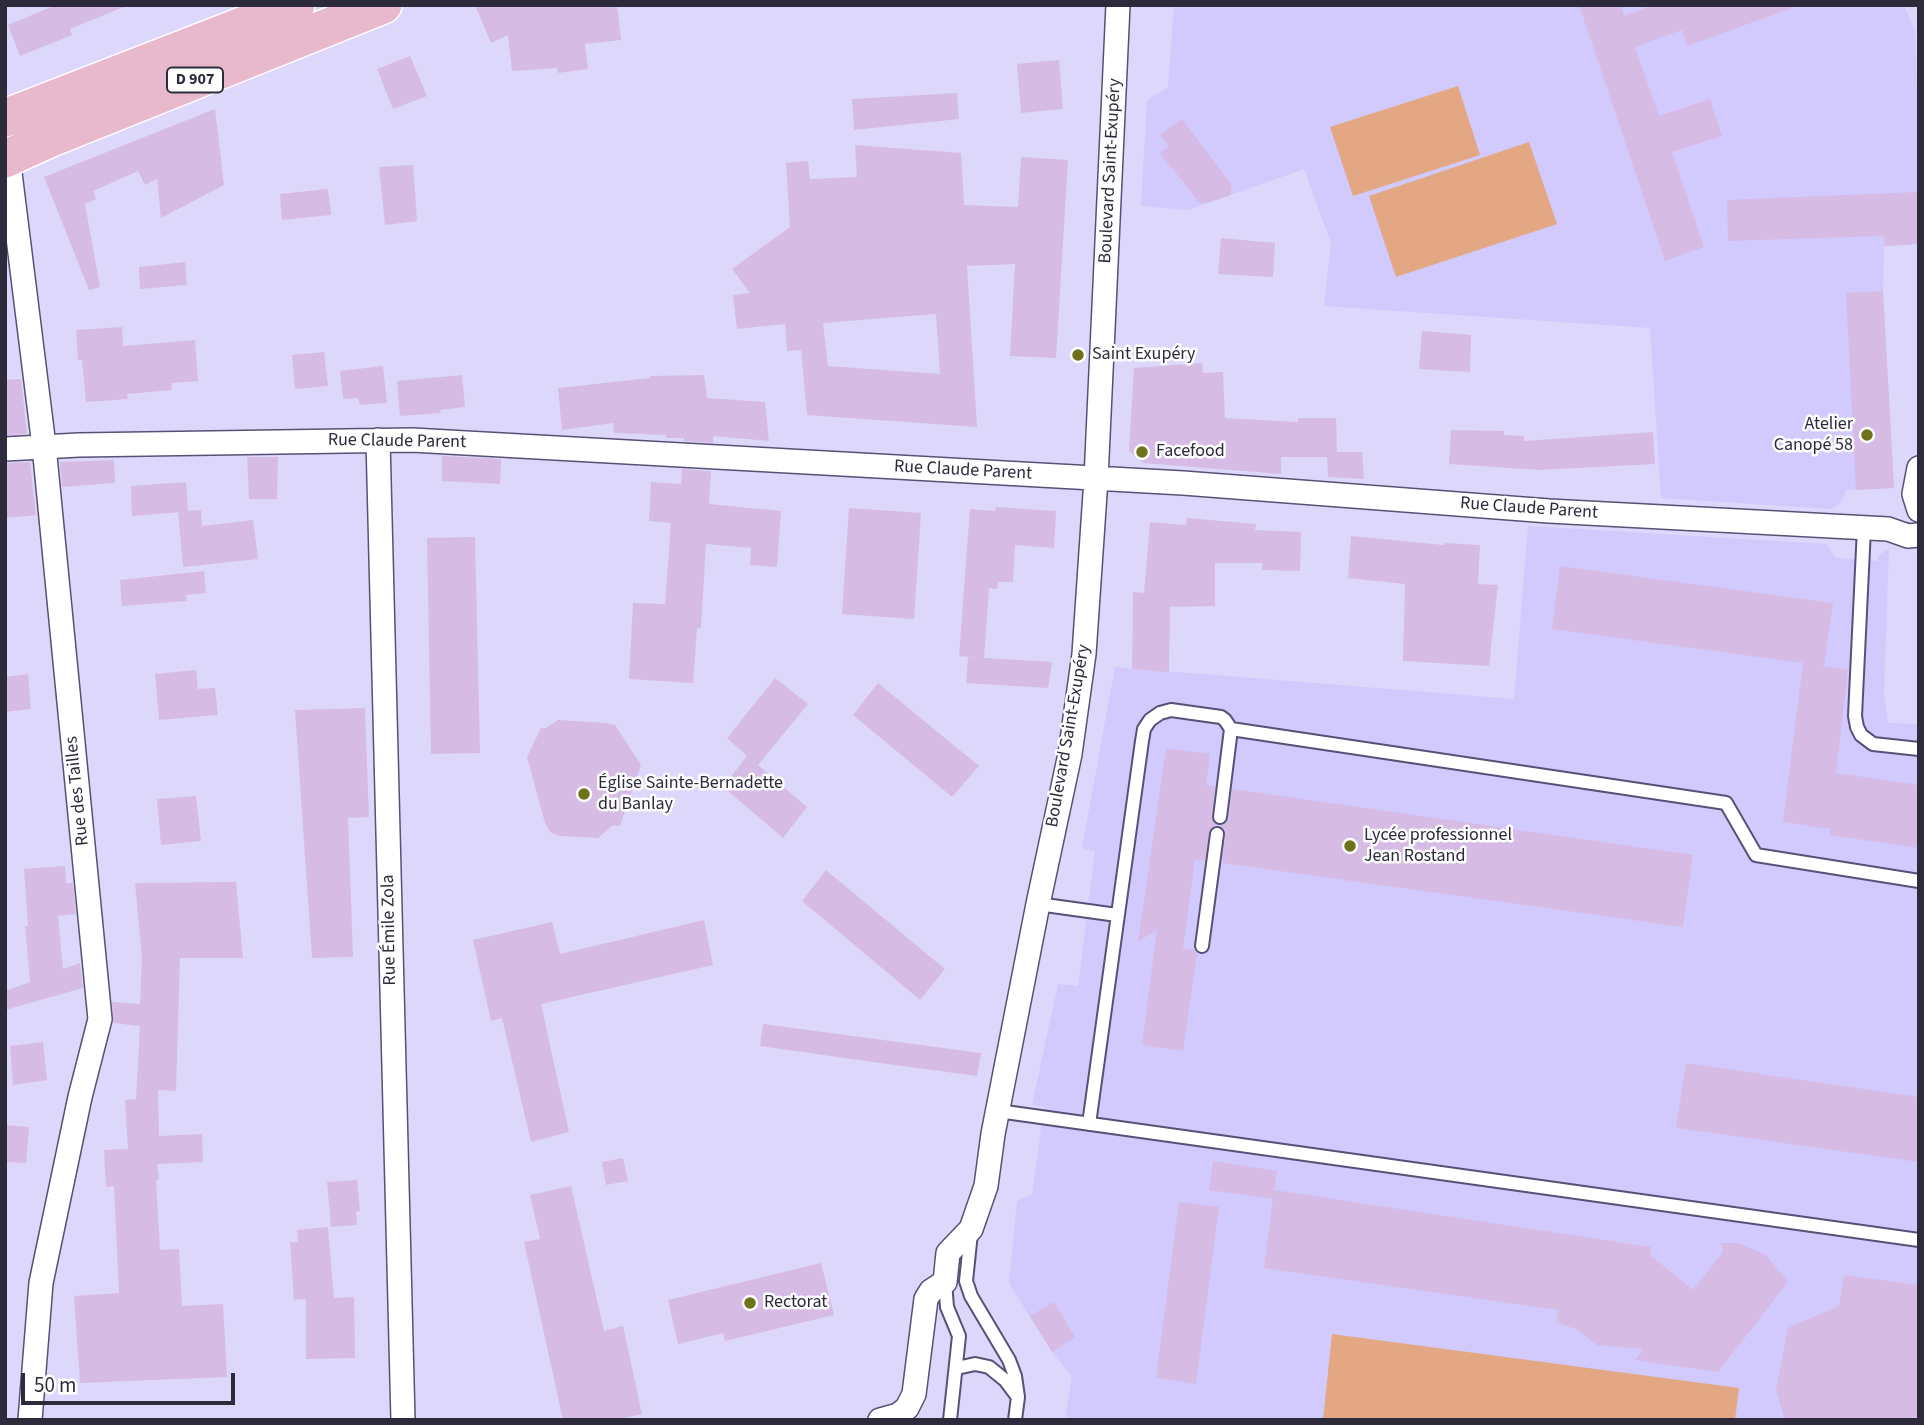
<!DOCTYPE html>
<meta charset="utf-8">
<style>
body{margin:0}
#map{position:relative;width:1924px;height:1425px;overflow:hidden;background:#ddd7fb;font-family:"Source Sans 3",sans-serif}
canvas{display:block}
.frame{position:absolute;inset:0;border:7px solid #2d2a3b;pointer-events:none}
.scale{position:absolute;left:21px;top:1373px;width:214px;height:32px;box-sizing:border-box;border:4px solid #2d2a3b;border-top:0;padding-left:9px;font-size:21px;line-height:24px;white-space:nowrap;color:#2d2a3b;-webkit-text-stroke:5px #fdfdfd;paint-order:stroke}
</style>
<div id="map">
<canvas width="1924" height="1425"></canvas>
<div class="frame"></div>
<div class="scale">50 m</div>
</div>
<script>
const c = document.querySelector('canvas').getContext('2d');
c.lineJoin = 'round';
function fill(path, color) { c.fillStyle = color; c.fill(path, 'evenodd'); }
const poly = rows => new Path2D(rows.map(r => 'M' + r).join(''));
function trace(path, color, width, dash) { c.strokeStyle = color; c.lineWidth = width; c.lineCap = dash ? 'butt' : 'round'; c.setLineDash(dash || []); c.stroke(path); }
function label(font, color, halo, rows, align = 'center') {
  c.font = font + ' "Source Sans 3",sans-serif'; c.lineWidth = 5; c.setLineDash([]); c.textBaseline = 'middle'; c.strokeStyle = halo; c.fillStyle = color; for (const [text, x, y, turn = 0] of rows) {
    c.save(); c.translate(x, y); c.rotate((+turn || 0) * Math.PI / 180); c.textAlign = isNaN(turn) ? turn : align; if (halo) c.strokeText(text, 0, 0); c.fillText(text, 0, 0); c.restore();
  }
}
fill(poly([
 [1174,5,1904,5,1915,31,1919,141,1919,244,1884,246,1883,291,1894,488,1846,490,1842,501,1831,509,1661,498,1650,328,1324,306,1331,243,1304,169,1188,210,1141,206,1147,101,1168,87],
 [1528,526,1826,544,1836,558,1862,560,1877,561,1878,556,1889,548,1884,694,1888,723,1919,724,1919,1420,1065,1420,1072,1377,1052,1352,1009,1283,1017,1201,1032,1194,1044,1107,1032,1105,1058,984,1078,986,1095,851,1082,848,1115,667,1514,699]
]), '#d2c9fd');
fill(poly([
 [1458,86,1480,155,1353,196,1330,127],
 [1529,142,1557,224,1396,277,1369,196],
 [1332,1334,1739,1388,1735,1420,1323,1420]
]), '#e3a883');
fill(poly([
 [56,5,126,5,126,6,70,29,72,35,20,56,8,25],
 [475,5,617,5,621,40,585,44,588,69,558,73,557,68,512,71,508,35,491,43],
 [1579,5,1621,5,1624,16,1654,5,1792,5,1792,8,1687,46,1682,30,1635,47,1659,116,1710,99,1722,136,1672,152,1704,247,1665,261],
 [410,56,427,96,393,109,377,69],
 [1059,60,1063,109,1021,113,1017,64],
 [957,93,959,119,854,130,852,99],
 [215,109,224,185,161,218,157,179,145,185,138,171,93,191,96,199,85,204,100,287,89,290,44,177],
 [1182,119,1231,184,1231,195,1207,203,1200,203,1160,153,1169,147,1160,135],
 [855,145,961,153,964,205,1018,207,1021,157,1068,160,1056,358,1010,356,1015,264,967,266,977,427,807,415,801,350,787,351,785,324,737,329,733,295,750,293,732,269,790,227,786,163,808,161,810,179,857,177],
 [936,314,940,374,828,366,823,323],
 [413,165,417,221,385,225,379,167],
 [328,189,331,215,282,220,280,194],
 [1919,192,1919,244,1884,246,1884,236,1728,241,1727,200],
 [1221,238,1275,243,1273,277,1218,274],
 [185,262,187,285,140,289,139,267],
 [1883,291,1894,488,1856,490,1846,293],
 [122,327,123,346,195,340,198,381,171,383,172,390,127,394,128,399,86,402,82,360,78,360,76,330],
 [1422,331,1471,335,1470,372,1419,369],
 [324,352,328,386,295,389,292,355],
 [1202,363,1203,373,1223,372,1225,418,1298,422,1298,418,1336,418,1337,452,1362,452,1364,479,1328,477,1327,457,1281,457,1281,474,1143,463,1129,451,1134,368],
 [383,366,387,403,360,405,358,398,343,399,340,371],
 [462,375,465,407,440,410,441,413,400,416,397,381],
 [704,375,707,398,765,402,769,441,713,436,713,443,684,441,684,438,666,438,666,435,614,433,613,423,562,430,558,388,650,378,650,376],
 [21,379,27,434,5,435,5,380],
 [1451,430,1504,431,1504,435,1524,436,1524,441,1653,432,1655,464,1539,470,1449,464],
 [442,456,501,459,500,484,442,481],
 [247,457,278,457,277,499,249,499],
 [114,460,115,483,62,487,60,462],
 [30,462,36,515,5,518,5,463],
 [682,469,711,471,709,504,781,511,777,567,750,565,751,548,706,544,701,628,697,628,693,683,629,679,633,603,665,604,671,523,649,521,651,482,681,484],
 [186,482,188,511,201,510,202,526,253,520,258,559,183,567,178,512,181,512,132,516,131,486],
 [996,507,1056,511,1054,548,1015,545,1013,582,998,582,997,589,989,588,984,658,959,656,970,509,995,511],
 [849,508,921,513,914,619,842,614],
 [1187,518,1256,524,1255,530,1301,532,1300,571,1262,570,1262,563,1215,563,1215,606,1170,607,1169,672,1132,669,1133,592,1144,593,1150,522,1186,525],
 [1351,536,1444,545,1445,543,1480,545,1478,584,1498,585,1489,666,1403,661,1405,584,1348,578],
 [475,537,480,753,431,754,427,538],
 [1560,566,1833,603,1824,666,1814,665,1848,670,1836,773,1919,785,1919,848,1829,835,1830,829,1783,822,1803,663,1552,629],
 [204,571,206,593,186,595,187,601,122,606,120,580],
 [968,657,1052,662,1048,688,966,683],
 [196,670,198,689,215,688,218,715,159,720,155,674],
 [28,674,31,709,5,712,5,677],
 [775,678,808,704,758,765,807,807,783,838,723,787,747,756,727,738],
 [878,683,979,766,952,797,853,715],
 [365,708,369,817,348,818,353,957,312,958,295,710],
 [558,720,606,723,615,725,641,765,620,826,613,825,598,838,559,836,550,832,545,823,527,757,541,728,546,728],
 [1166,748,1210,754,1206,785,1215,787,1211,817,1212,821,1218,825,1213,826,1209,832,1205,861,1195,860,1183,948,1194,950,1197,953,1183,1051,1142,1045,1157,929,1138,942],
 [1232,789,1693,855,1683,927,1222,863,1226,834,1225,830,1219,826,1224,825,1229,819],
 [196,796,201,841,161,845,157,799],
 [65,866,66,883,73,883,76,914,58,916,63,969,80,963,83,988,5,1010,5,991,30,982,25,926,28,926,24,869],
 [826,870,945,969,920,1000,802,901],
 [236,882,243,958,180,958,176,1091,158,1090,159,1136,202,1134,203,1162,157,1164,159,1180,156,1180,160,1250,179,1249,182,1306,223,1304,227,1377,80,1383,74,1296,119,1293,114,1186,106,1187,104,1150,128,1149,125,1100,136,1099,140,1026,113,1023,112,1002,140,1004,142,958,135,883],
 [704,920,713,965,541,1004,569,1132,531,1142,502,1018,491,1021,473,940,552,922,560,954],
 [763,1024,883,1040,981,1053,977,1076,880,1063,760,1046],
 [43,1042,47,1080,13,1085,10,1046],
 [1686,1063,1919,1097,1919,1162,1676,1128],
 [5,1125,29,1127,26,1163,5,1162],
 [623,1158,628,1181,606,1185,602,1162],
 [1213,1161,1277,1171,1274,1190,1651,1247,1650,1255,1693,1290,1723,1252,1721,1243,1738,1243,1766,1255,1788,1282,1718,1372,1635,1360,1644,1349,1597,1345,1578,1330,1556,1322,1558,1310,1264,1268,1273,1199,1209,1190],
 [357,1180,360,1211,356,1212,357,1225,331,1227,327,1182],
 [571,1186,604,1331,623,1326,642,1414,616,1420,563,1420,524,1242,540,1239,530,1195],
 [1179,1202,1219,1207,1196,1384,1156,1378],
 [328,1227,334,1298,354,1297,355,1358,306,1359,306,1299,294,1300,290,1242,298,1242,297,1230],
 [821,1263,834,1315,725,1341,723,1333,678,1344,668,1300],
 [1844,1275,1919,1285,1919,1420,1785,1420,1776,1390,1788,1328,1839,1306],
 [1054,1302,1075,1337,1052,1352,1030,1316]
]), '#d6bce5');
const service = poly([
 [1864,528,1855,716,1857,727,1861,735,1873,744,1919,749],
 [1220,817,1231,729],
 [1038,904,1117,915],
 [1202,946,1217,834],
 [998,1111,1919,1240],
 [1089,1124,1142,741,1144,729,1150,720,1160,713,1171,710,1221,717,1225,720,1231,729,1726,803,1756,855,1919,881],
 [971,1233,966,1281,971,1296,1009,1360,1015,1376,1018,1397,1015,1420],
 [945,1282,947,1307,959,1336,950,1420],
 [957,1368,975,1364,989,1367,1005,1380,1017,1396]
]);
const minor = poly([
 [8,157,44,446,100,1019,80,1097,41,1283,30,1420],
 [378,440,403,1420],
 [5,449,79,445,412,440,1183,483,1549,511,1888,529,1908,536,1919,535],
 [1919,468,1914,494,1919,510],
 [880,1420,898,1415,907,1408,914,1394,926,1299,931,1291,945,1282,948,1253,971,1229,986,1186,993,1134,1038,904,1070,754,1084,654,1096,479,1118,5]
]);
const primary = poly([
 [5,118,296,5],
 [5,159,51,138,383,5]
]);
trace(service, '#585076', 16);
trace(minor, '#585076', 26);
trace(primary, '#fff', 40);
trace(service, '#fff', 12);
trace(minor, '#fff', 23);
trace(primary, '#e8b9cd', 37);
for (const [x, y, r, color] of [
 [1078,355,7,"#6e731b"],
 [1867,435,7,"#6e731b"],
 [1142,452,7,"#6e731b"],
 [584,794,7,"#6e731b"],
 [1350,846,7,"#6e731b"],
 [750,1303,7,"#6e731b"]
]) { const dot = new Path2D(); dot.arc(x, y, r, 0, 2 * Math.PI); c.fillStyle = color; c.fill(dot); trace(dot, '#fdfdfd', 2.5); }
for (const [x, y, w] of [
 [195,80,56]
]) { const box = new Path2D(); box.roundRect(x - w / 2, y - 12.5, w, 25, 5); c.fillStyle = '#fdfdfd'; c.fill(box); trace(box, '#2d2a3b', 2); }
label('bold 16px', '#2d2a3b', null, [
 ["D 907",195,80]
]);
label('18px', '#2d2a3b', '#fdfdfd', [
 ["Boulevard Saint-Exupéry",1111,171,-87],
 ["Rue Claude Parent",397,442,1],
 ["Rue Claude Parent",963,471,3],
 ["Rue Claude Parent",1529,509,4],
 ["Boulevard Saint-Exupéry",1069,736,-80],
 ["Rue des Tailles",78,791,-96],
 ["Rue Émile Zola",390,930,-91]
]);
label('18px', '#2d2a3b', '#fdfdfd', [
 ["Saint Exupéry",1092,355],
 ["Atelier",1853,425,"right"],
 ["Canopé 58",1853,446,"right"],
 ["Facefood",1156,452],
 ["Église Sainte-Bernadette",598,784],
 ["du Banlay",598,805],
 ["Lycée professionnel",1364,836],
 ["Jean Rostand",1364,857],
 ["Rectorat",764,1303]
], 'left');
</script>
